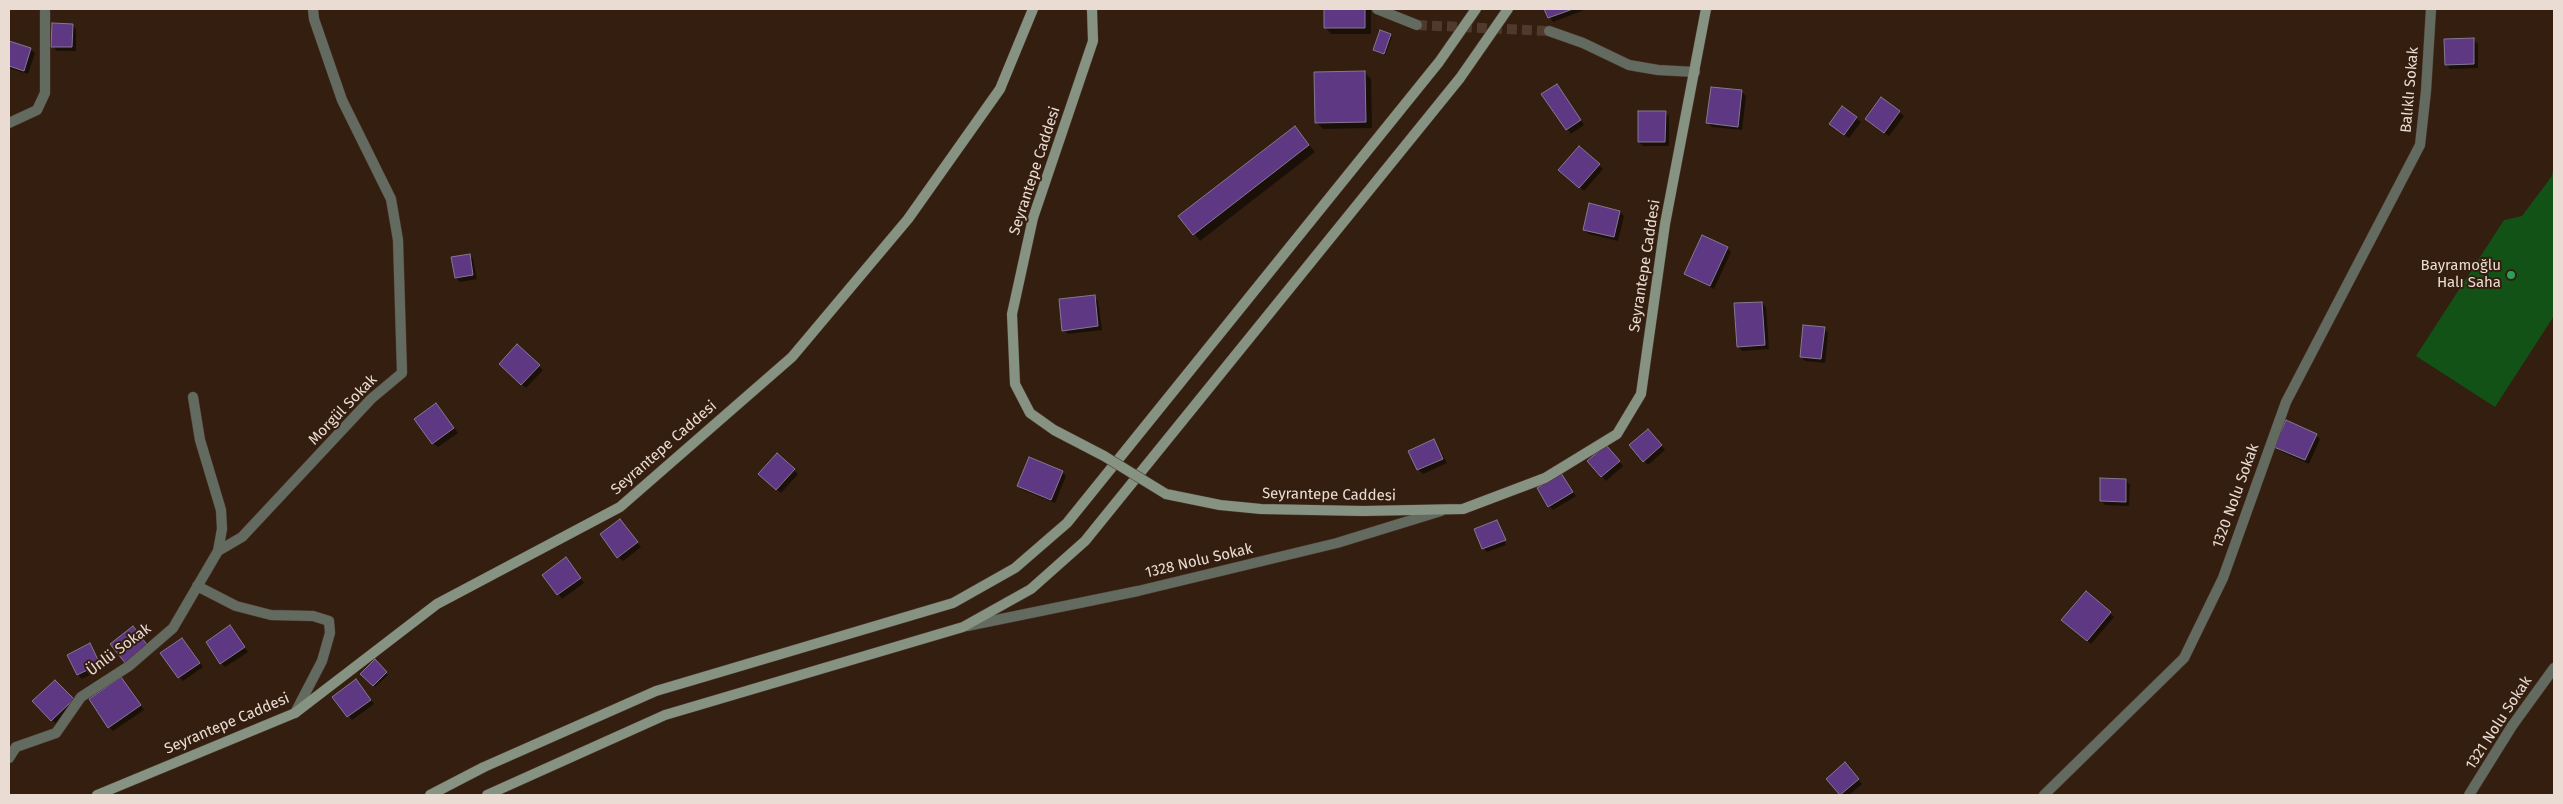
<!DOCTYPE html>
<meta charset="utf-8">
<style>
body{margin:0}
#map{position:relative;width:2563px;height:804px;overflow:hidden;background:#331e10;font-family:"Fira Sans",sans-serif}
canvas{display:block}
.frame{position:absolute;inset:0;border:10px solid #ebdcd3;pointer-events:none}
</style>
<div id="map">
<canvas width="2563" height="804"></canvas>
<div class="frame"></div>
</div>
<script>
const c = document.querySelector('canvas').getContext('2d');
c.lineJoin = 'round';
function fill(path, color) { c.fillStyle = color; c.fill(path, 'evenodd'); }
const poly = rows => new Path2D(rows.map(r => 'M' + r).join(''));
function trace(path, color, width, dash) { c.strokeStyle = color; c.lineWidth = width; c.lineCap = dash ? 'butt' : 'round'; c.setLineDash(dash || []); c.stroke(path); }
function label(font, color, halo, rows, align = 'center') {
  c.font = font + ' "Fira Sans",sans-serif'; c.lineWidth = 4; c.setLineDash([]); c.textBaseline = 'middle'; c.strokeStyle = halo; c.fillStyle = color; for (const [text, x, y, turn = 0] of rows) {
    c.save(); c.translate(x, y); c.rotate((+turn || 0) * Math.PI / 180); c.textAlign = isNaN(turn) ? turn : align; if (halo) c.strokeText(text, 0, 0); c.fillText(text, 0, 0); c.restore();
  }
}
fill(poly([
 [2554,164,2554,316,2495,407,2416,356,2504,220,2522,216,2552,176]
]), '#125216');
fill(poly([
 [1325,9,1371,9,1371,34,1331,34,1325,27],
 [1545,9,1587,9,1553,22],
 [72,25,76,29,76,51,57,51,53,46],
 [1390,35,1392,37,1385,55,1376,52,1374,50],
 [2473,40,2478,44,2478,68,2450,69,2446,64],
 [9,42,30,49,35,53,28,74,9,68],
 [1364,72,1371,79,1372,128,1323,129,1317,123],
 [1560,89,1584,125,1571,134,1543,94],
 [1742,92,1746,96,1742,130,1712,127,1708,123],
 [1881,98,1904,116,1889,136,1871,123],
 [1842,107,1861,122,1849,138,1834,128],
 [1665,112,1669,116,1669,146,1643,146,1639,142],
 [1295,128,1315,152,1200,241,1180,216],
 [1599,165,1603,169,1584,191,1564,174],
 [1620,212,1624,216,1618,241,1589,234,1584,230],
 [1727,248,1731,252,1714,289,1685,274],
 [469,255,473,259,477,279,460,282,456,278],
 [1094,297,1098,301,1102,330,1068,334,1064,330],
 [1762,303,1766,307,1769,349,1742,351,1738,346],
 [1824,328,1828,333,1825,363,1805,361,1801,357],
 [517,346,543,370,526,388,500,364],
 [436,404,458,433,438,447,433,443],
 [1652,435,1665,450,1648,465,1644,461],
 [2316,435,2320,439,2309,464,2280,451,2276,447],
 [1434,440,1447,463,1423,474,1418,469],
 [1610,451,1623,466,1606,481,1588,461],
 [794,470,798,474,781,493,764,478],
 [1062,472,1066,476,1055,503,1023,490,1019,486],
 [1561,475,1576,496,1553,510,1549,506],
 [2126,480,2130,485,2129,506,2105,505,2101,500],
 [1497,521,1500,524,1498,524,1506,545,1487,552,1483,548],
 [624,525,641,547,623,561,618,557],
 [570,563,584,583,562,599,544,575],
 [2086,593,2114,617,2091,644,2067,624],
 [230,627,248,652,225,667,221,663],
 [182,639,203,667,183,681,179,677],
 [90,645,104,668,82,679,78,675],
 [375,661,388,675,375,687,362,674],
 [121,678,144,710,113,731,109,727],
 [55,681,77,704,56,724,34,701],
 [360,685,374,704,352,720,334,697],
 [1849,768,1862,784,1849,795,1842,795,1828,779]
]), '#0007');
const building = poly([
 [1324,9,1365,9,1365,28,1324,28,1324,9],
 [1544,9,1573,9,1548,18,1544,9],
 [52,23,73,24,72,47,51,47,52,23],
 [1380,30,1391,34,1384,54,1373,50,1380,30],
 [2474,38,2474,64,2445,65,2444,39,2474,38],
 [9,41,31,48,24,71,9,66,9,41],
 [1365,71,1366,122,1315,123,1314,72,1365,71],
 [1557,84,1581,120,1566,130,1541,94,1557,84],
 [1711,87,1742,90,1738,127,1706,123,1711,87],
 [1881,97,1900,111,1884,133,1865,119,1881,97],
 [1842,106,1857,117,1844,135,1829,124,1842,106],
 [1638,111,1666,111,1665,142,1638,142,1638,111],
 [1295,126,1309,145,1193,235,1178,216,1295,126],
 [1579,146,1600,164,1579,188,1558,170,1579,146],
 [1589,203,1620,211,1614,237,1583,230,1589,203],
 [1702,235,1728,247,1710,286,1684,274,1702,235],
 [470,254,473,275,455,278,451,257,470,254],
 [1095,295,1098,326,1062,331,1059,299,1095,295],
 [1762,302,1765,345,1737,347,1734,303,1762,302],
 [1803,325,1825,327,1821,359,1800,357,1803,325],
 [517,344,540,365,521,385,499,364,517,344],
 [436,403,454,428,432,444,414,419,436,403],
 [2286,420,2317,434,2305,460,2274,447,2286,420],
 [1648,429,1662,445,1643,462,1629,445,1648,429],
 [1434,439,1443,459,1417,470,1408,451,1434,439],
 [1606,445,1620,461,1601,477,1587,461,1606,445],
 [777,453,795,469,776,490,758,474,777,453],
 [1029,457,1063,471,1051,500,1017,486,1029,457],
 [1561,473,1573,492,1548,507,1537,488,1561,473],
 [2100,478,2126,479,2126,502,2100,501,2100,478],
 [620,519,638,542,617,558,600,534,620,519],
 [1497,520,1506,540,1482,549,1474,529,1497,520],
 [566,557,581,578,557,595,542,575,566,557],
 [2086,591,2111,612,2087,641,2061,620,2086,591],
 [230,625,245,647,220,664,206,642,230,625],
 [133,626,148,646,126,664,110,644,133,626],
 [182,638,200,663,178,678,160,653,182,638],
 [90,643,100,664,77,675,67,655,90,643],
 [375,659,387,672,373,686,360,674,375,659],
 [121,677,141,705,108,728,89,699,121,677],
 [356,679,371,700,347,717,332,697,356,679],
 [55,680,74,699,51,721,32,701,55,680],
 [1845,762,1859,779,1840,795,1826,779,1845,762]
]);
fill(building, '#5e3883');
trace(building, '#847993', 1);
trace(poly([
 [1417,25,1549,31]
]), '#4f3a2d', 10, [10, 5]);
const street = poly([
 [1377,9,1417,25],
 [1549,31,1583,43,1629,65,1658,70,1695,72],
 [9,123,37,110,45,93,45,12],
 [218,551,242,537,371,399,402,373,398,240,391,199,342,100,314,19,313,9],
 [197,586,236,606,271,615,313,616,329,621,330,633,322,661,295,713],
 [967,626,1138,591,1337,543,1441,511],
 [9,758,16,747,56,733,81,697,129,666,173,628,218,551,222,529,221,510,200,440,193,397],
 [2044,795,2184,658,2223,578,2286,402,2420,145,2426,91,2431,9],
 [2469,795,2512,726,2554,668]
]);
const secondary = poly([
 [1092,9,1093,41,1033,218,1012,314,1015,384,1030,413,1054,430,1104,456],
 [1166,494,1220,505,1261,509,1363,511,1463,509,1545,478,1617,434,1641,394,1665,224,1706,9],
 [97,795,295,713,437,604,620,507,792,357,908,219,1000,89,1033,9],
 [430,795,484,767,656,691,953,603,1015,568,1067,523,1439,62,1476,9],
 [487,795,665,715,963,627,1031,589,1085,541,1460,78,1508,9]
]);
trace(street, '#4d392b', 11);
trace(secondary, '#4d392b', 11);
trace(street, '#636b61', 10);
trace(secondary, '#869383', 10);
const secondaryBridge = poly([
 [1104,456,1166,494]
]);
trace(secondaryBridge, '#4d392b', 11, []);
trace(secondaryBridge, '#869383', 10);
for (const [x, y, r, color] of [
 [2511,275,5,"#2e9e5b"]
]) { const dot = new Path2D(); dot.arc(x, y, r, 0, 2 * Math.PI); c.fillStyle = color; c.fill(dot); trace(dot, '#331e10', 2); }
label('15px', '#ebdcd3', '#331e10', [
 ["Balıklı Sokak",2410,90,-85],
 ["Seyrantepe Caddesi",1035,171,-72],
 ["Seyrantepe Caddesi",1645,266,-81],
 ["Morgül Sokak",343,410,-46],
 ["Seyrantepe Caddesi",664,448,-41],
 ["Seyrantepe Caddesi",1329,495,1],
 ["1320 Nolu Sokak",2236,496,-70],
 ["1328 Nolu Sokak",1199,561,-13],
 ["Ünlü Sokak",119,650,-37],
 ["1321 Nolu Sokak",2499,723,-57],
 ["Seyrantepe Caddesi",227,724,-23]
]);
label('15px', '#ebdcd3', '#331e10', [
 ["Bayramoğlu",2501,266],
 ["Halı Saha",2501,283]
], 'right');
</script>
